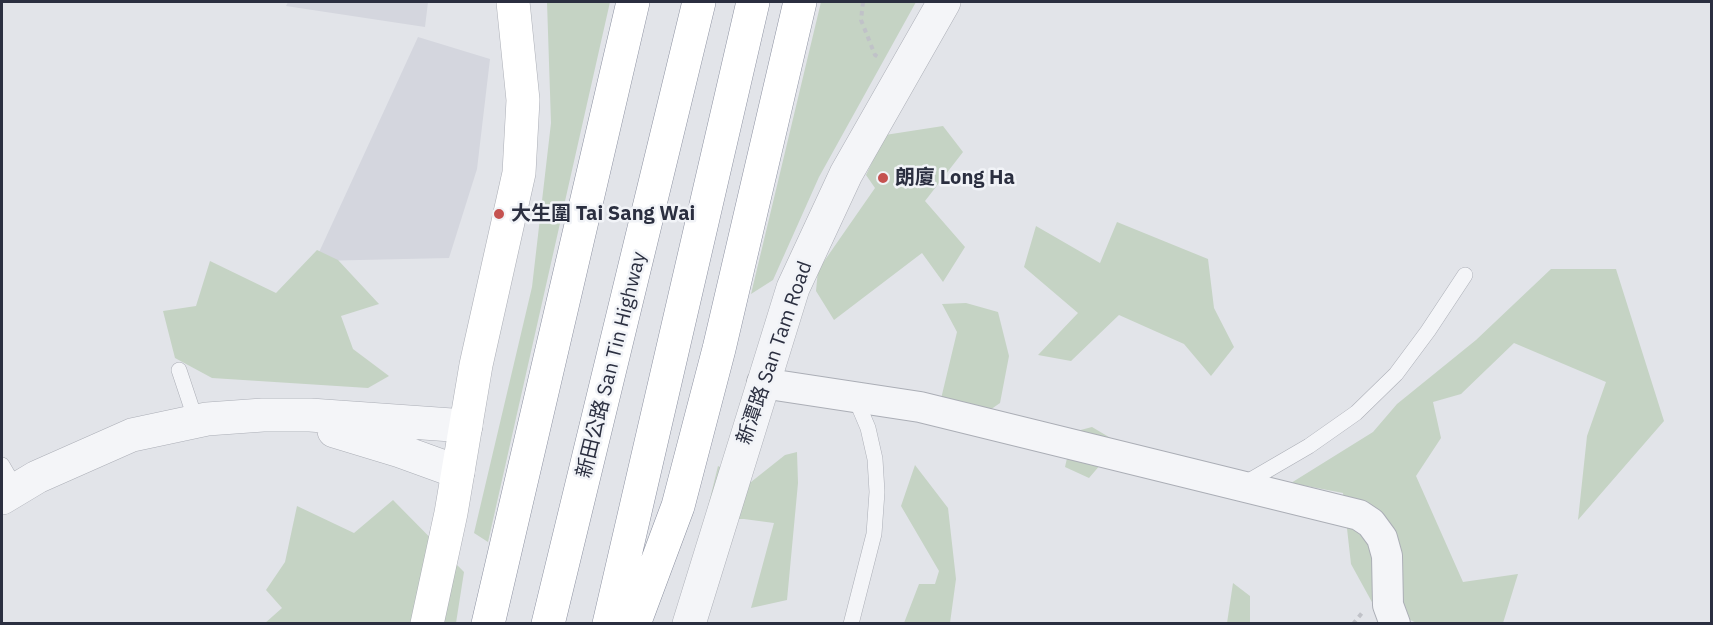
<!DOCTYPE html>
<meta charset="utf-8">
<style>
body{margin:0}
#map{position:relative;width:1713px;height:625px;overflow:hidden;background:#e2e4e9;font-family:"IBM Plex Sans",sans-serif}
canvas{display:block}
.frame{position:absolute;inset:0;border:3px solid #2b2f40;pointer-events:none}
</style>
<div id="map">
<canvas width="1713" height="625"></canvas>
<div class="frame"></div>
</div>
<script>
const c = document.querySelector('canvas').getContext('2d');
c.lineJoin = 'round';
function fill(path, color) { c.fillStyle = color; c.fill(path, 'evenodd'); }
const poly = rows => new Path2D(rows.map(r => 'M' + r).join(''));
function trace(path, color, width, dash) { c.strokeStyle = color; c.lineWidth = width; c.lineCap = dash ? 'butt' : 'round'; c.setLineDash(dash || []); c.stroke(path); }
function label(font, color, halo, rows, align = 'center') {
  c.font = font + ' "IBM Plex Sans","Noto Sans TC",sans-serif'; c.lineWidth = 5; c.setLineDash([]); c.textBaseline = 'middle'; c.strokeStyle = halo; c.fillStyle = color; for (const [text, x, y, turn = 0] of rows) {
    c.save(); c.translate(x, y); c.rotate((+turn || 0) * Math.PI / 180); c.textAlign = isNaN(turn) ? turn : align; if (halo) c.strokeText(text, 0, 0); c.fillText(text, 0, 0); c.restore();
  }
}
fill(poly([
 [288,2,428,2,425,27,286,6],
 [418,37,490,59,477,169,449,258,315,261]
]), '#d4d6de');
fill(poly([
 [547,2,610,2,488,542,474,533,532,287,551,123],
 [821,2,916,2,819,177,773,280,751,294],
 [943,126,963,152,925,201,965,247,943,282,922,253,834,320,816,291,818,270,875,188,866,175,885,135],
 [1117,222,1208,259,1214,308,1234,347,1211,376,1184,344,1119,315,1071,361,1038,355,1078,313,1024,267,1036,226,1100,263],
 [317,250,338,260,379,304,341,316,353,349,389,376,368,388,212,378,175,358,163,311,196,306,210,261,276,293],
 [1551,269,1616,269,1664,421,1578,520,1587,436,1606,382,1514,343,1461,394,1433,402,1441,438,1416,476,1463,582,1518,574,1503,623,1417,623,1373,604,1351,564,1343,493,1291,483,1373,432,1397,404,1476,340],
 [966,303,998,312,1009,356,1000,403,960,431,940,403,957,332,942,304],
 [1092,427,1119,443,1089,478,1065,467,1073,432],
 [797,452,798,483,787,600,751,608,774,523,744,519,705,519,718,466,751,482,785,455],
 [915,465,948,508,956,579,950,623,904,623,919,584,935,584,939,571,901,506],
 [393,500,464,572,456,623,264,624,282,608,266,590,285,562,297,506,354,533],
 [1233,583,1250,596,1250,623,1227,623]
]), '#c5d3c4');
const service = poly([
 [179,370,196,421],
 [2,465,16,489],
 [1242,485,1309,446,1356,413,1396,374,1428,331,1465,275],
 [851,624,874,534,877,492,875,459,868,428,854,395]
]);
const minor = poly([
 [762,383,920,407,1359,515,1371,523,1382,538,1387,556,1388,605,1395,624]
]);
const tertiary = poly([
 [334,431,400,451,458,472],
 [2,498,37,477,132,435,207,419,263,415,310,415,466,426],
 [689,624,793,288,846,174,944,2]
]);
const secondary = poly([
 [427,624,451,513,476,365,519,173,523,100,513,2]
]);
const motorway = poly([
 [488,624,633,2],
 [548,624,699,2],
 [609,624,753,2],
 [634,624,678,506,719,349,800,2]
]);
trace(service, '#abaeb6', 16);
trace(minor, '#abaeb6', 32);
trace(tertiary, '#abaeb6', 34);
trace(secondary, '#abaeb6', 34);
trace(motorway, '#8a8f9f', 34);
trace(poly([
 [863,2,861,20,875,55,880,58],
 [1353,624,1362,613]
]), '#c0c2c8', 4, [4.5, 4.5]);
trace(service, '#f4f5f8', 15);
trace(minor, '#f4f5f8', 30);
trace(tertiary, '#f4f5f8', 33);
trace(secondary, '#fff', 33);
trace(motorway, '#fff', 33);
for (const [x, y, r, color] of [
 [883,178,6,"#c55250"],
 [499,214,6,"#c55250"]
]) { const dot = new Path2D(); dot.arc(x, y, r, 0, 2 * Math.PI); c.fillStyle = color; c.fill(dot); trace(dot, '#f1f3f7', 2); }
label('bold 20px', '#2b2f40', '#f1f3f7', [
 ["朗廈 Long Ha",895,178],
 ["大生圍 Tai Sang Wai",511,214]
], 'left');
label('20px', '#2b2f40', '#f1f3f7', [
 ["新潭路 San Tam Road",775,353,-71],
 ["新田公路 San Tin Highway",612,365,-76]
]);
</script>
